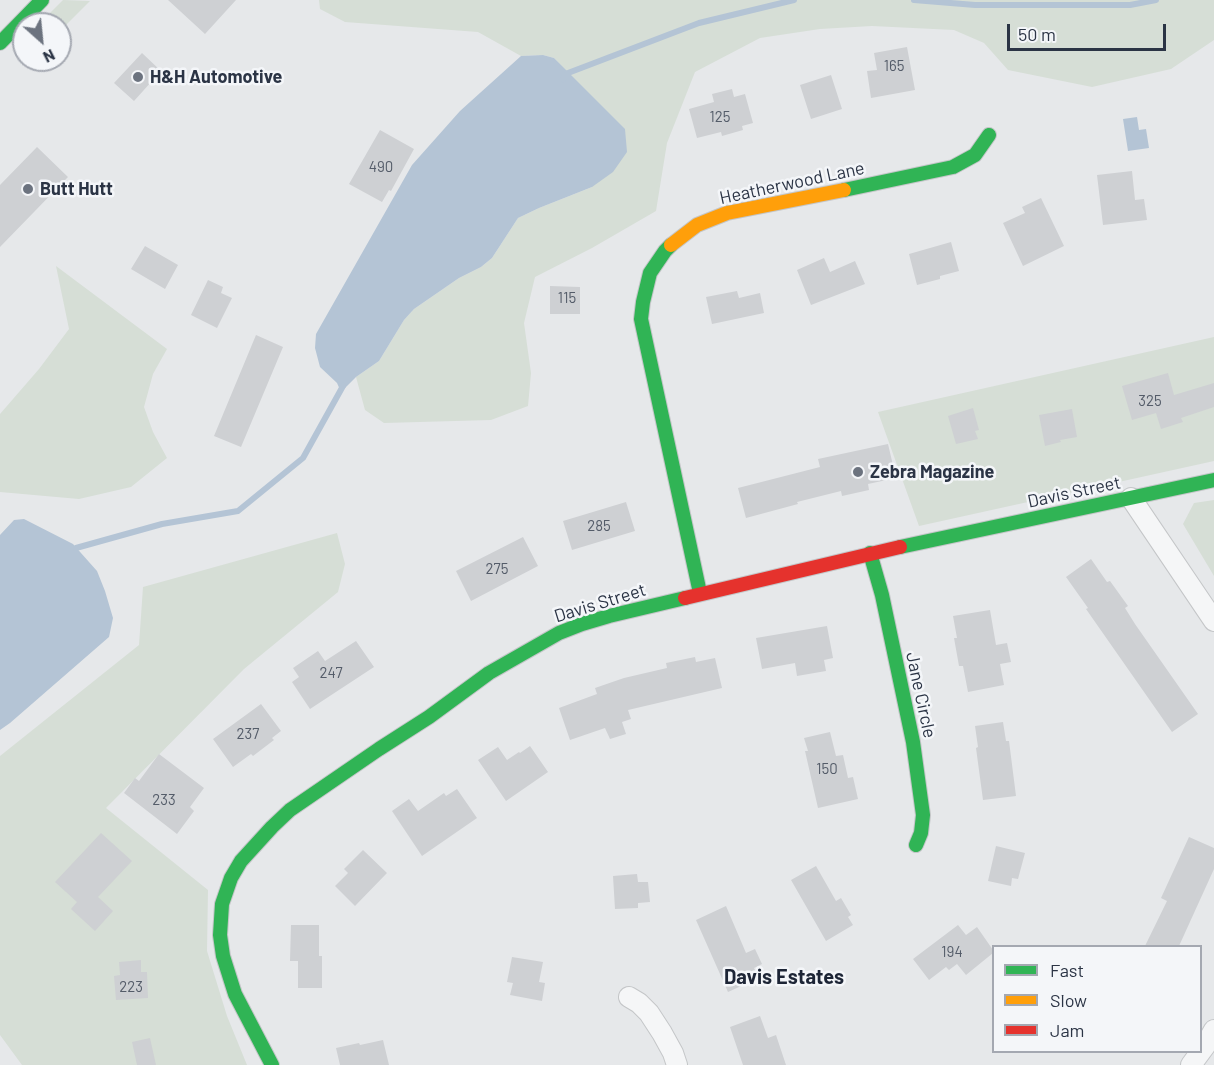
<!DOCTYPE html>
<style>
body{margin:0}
#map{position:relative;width:1214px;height:1065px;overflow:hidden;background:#e6e8ea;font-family:Barlow,sans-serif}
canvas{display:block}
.legend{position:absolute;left:992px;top:945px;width:210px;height:108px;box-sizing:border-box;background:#f4f6f9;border:2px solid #a4a8b1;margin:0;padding:8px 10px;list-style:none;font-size:18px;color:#2b3445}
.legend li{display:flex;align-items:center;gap:12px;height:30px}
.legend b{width:30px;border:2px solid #a4a8b1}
.north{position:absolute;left:12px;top:12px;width:60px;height:60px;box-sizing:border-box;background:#f4f6f9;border:2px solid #a4a8b1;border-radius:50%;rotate:153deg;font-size:16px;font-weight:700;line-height:24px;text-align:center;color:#2b3445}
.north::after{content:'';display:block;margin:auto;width:21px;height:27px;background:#6c737f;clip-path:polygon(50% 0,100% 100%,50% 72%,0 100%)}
.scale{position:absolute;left:1007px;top:24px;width:159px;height:27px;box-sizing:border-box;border:3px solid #2b3445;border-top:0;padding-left:8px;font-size:18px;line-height:21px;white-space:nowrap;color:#2b3445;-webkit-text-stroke:4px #f4f6f9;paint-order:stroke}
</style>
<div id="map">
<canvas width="1214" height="1065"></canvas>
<ul class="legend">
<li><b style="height:8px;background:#30b455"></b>Fast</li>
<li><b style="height:8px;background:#ff9f0a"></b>Slow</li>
<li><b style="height:8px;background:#e5322d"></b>Jam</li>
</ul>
<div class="north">N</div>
<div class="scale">50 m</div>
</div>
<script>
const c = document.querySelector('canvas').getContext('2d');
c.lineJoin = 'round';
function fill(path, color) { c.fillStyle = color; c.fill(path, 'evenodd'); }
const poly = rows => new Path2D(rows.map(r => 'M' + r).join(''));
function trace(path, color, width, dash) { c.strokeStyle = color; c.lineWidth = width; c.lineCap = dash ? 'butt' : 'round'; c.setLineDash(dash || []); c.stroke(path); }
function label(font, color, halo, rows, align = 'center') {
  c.font = font + ' Barlow,sans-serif'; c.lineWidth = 5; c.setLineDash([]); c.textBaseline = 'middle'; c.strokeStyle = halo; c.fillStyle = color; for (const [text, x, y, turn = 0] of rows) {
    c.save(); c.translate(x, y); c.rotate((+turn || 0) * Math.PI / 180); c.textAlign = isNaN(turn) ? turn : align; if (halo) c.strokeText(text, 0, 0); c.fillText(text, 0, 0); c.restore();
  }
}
fill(poly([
 [63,0,90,1,60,31,60,24,39,24],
 [319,0,1214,0,1214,40,1171,69,1092,87,1008,70,984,43,954,30,872,26,820,29,760,38,695,72,667,143,656,211,592,248,535,277,524,323,531,373,528,406,491,420,384,423,365,410,356,377,379,361,404,320,414,309,459,278,481,267,492,258,518,218,539,208,592,187,568,73,554,58,543,55,521,56,478,32,345,22,320,9],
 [56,266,167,349,153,374,144,407,153,432,167,458,131,487,79,499,0,492,0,414,39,369,69,329],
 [1214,337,1214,461,919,526,878,412],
 [1214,500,1214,576,1183,524,1194,503],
 [337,533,345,564,338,592,244,669,106,808,208,890,207,951,227,1016,247,1065,22,1065,0,1035,0,756,139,645,143,587]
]), '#d6ded6');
fill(poly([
 [543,55,554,58,625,129,627,152,613,172,592,187,539,208,518,218,492,258,481,267,459,278,414,309,404,320,379,361,356,377,341,392,337,383,320,367,315,348,316,334,412,165,460,111,521,56],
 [1137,117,1139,130,1146,129,1149,148,1128,151,1123,119],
 [24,519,73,544,97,571,105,591,113,618,109,637,10,723,0,730,0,535,14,520]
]), '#b4c4d5');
trace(poly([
 [914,0,975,5,1130,5,1156,0],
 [563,79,568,73,699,23,794,0],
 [76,548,162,524,238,511,303,458,343,386]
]), '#b4c4d5', 6);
fill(poly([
 [168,0,236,0,205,34],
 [907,47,915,90,871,98,867,71,877,70,874,53],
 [142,53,161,71,134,101,114,83],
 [831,75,842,109,811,119,800,85],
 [732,89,734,97,745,94,753,123,742,126,743,130,722,136,721,132,697,138,689,109,714,102,712,94],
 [380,130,414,149,391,191,389,190,382,202,349,184],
 [37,147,68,177,0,247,0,185],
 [1132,171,1135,200,1144,199,1147,220,1103,225,1097,175],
 [1041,198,1064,246,1023,266,1003,223,1025,213,1022,207],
 [951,242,959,271,940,276,940,279,917,285,909,254],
 [145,246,178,265,165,289,131,269],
 [824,258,830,272,855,261,865,284,811,305,797,270],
 [208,280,223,287,221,293,232,298,217,328,191,315],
 [550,286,580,287,580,314,550,314],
 [737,291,739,298,760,293,764,313,712,324,706,297],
 [256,335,283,347,241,447,214,436],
 [1168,373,1174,395,1214,383,1214,407,1181,418,1183,422,1161,429,1156,413,1132,420,1122,386],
 [973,408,979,430,975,431,978,439,956,444,948,416],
 [1072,409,1077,437,1060,440,1061,442,1045,446,1039,415],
 [888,444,896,478,868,484,869,490,842,496,841,491,797,502,798,504,746,518,738,488,820,467,818,459],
 [626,502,635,531,572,550,563,521],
 [523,537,538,566,471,601,456,571],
 [1091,559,1107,582,1110,581,1128,606,1125,608,1135,624,1198,714,1172,732,1086,609,1088,608,1066,577],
 [990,610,996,645,1007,643,1011,662,1000,664,1004,685,968,692,963,666,959,666,954,638,957,638,953,616],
 [827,626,833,658,824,660,826,671,797,676,795,663,762,669,756,638],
 [356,641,374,667,310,709,292,682,299,677,293,668,318,651,325,661],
 [695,657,696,662,715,658,722,688,628,710,631,719,622,722,626,734,610,739,605,728,570,740,559,708,597,694,595,688,624,678,667,668,666,663],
 [261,704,281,731,272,738,274,740,253,756,251,754,233,767,213,739],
 [1003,722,1006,741,1009,741,1016,796,983,800,976,748,978,747,975,726],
 [830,732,836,756,843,755,848,778,853,777,858,799,818,808,805,751,808,751,804,738],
 [530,746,548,772,506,801,478,760,498,747,507,760,519,752,520,753],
 [159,754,204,788,190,807,194,811,177,834,124,793,135,778,139,781],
 [457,789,477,818,422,856,392,811,409,799,418,811,444,793,446,796],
 [101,833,132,861,98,897,113,911,95,931,71,909,77,902,55,882],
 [1189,837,1214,848,1214,869,1179,946,1145,946,1167,901,1161,898],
 [996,846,1025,853,1018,879,1012,878,1011,886,988,881],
 [363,850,387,873,355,906,335,886,348,873,344,869],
 [816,866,836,901,841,898,851,915,848,917,853,925,826,941,791,880],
 [637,874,638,882,648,882,650,902,638,903,638,908,615,909,613,876],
 [726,906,746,953,755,949,762,964,754,968,759,978,728,992,696,920],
 [291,925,319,925,319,956,322,956,322,988,298,988,298,961,290,961],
 [958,925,966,935,977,927,993,950,993,953,966,975,957,964,949,970,946,967,929,980,913,959],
 [512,957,543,962,539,982,545,983,542,1001,510,995,513,983,507,982],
 [141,960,141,972,147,972,148,998,116,1000,114,976,120,975,119,962],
 [760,1016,768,1038,776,1035,786,1065,743,1065,730,1027],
 [150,1038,156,1065,137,1065,132,1042],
 [383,1040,389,1065,340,1065,336,1048,359,1043,360,1045]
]), '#ced0d3');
const street = poly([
 [1131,498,1214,621],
 [629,997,639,1003,649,1013,662,1033,673,1053,677,1065],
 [1191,1065,1205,1046,1214,1030]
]);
const fast = poly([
 [0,43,42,0],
 [844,190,953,167,975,155,989,135],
 [671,245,665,251,650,273,643,302,641,319,700,593],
 [900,547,1214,480],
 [870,553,882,595,913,742,923,815,921,833,916,845],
 [272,1065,235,994,223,956,220,935,222,904,231,878,241,861,272,827,290,810,379,749,429,717,489,673,559,633,582,624,609,616,685,598]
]);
const slow = poly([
 [671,245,697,225,727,213,844,190]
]);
const jam = poly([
 [685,598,900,547]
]);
trace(street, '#c4c6c8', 22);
trace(fast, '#c4c6c8', 16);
trace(slow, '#c4c6c8', 16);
trace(jam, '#c4c6c8', 16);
trace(street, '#f5f6f7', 20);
trace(fast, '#30b455', 14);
trace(slow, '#ff9f0a', 14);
trace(jam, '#e5322d', 14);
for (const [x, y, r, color] of [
 [138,77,6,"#6c737f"],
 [28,189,6,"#6c737f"],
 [858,472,6,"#6c737f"]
]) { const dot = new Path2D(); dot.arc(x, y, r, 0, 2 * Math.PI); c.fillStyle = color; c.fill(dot); trace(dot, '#f4f6f9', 2); }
label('15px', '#545c69', null, [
 ["165",894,66],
 ["125",720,117],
 ["490",381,167],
 ["115",567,298],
 ["325",1150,401],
 ["285",599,526],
 ["275",497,569],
 ["247",331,673],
 ["237",248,734],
 ["150",827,769],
 ["233",164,800],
 ["194",952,952],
 ["223",131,987]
]);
label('bold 18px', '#2b3445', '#f4f6f9', [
 ["H&H Automotive",150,77],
 ["Butt Hutt",40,189],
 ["Zebra Magazine",870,472]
], 'left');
label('18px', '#2b3445', '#f4f6f9', [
 ["Heatherwood Lane",792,183,-12],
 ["Davis Street",1074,492,-12],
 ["Davis Street",600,603,-17],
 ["Jane Circle",921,695,78]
]);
label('bold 20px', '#1d2536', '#f4f6f9', [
 ["Davis Estates",784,977]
]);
</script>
